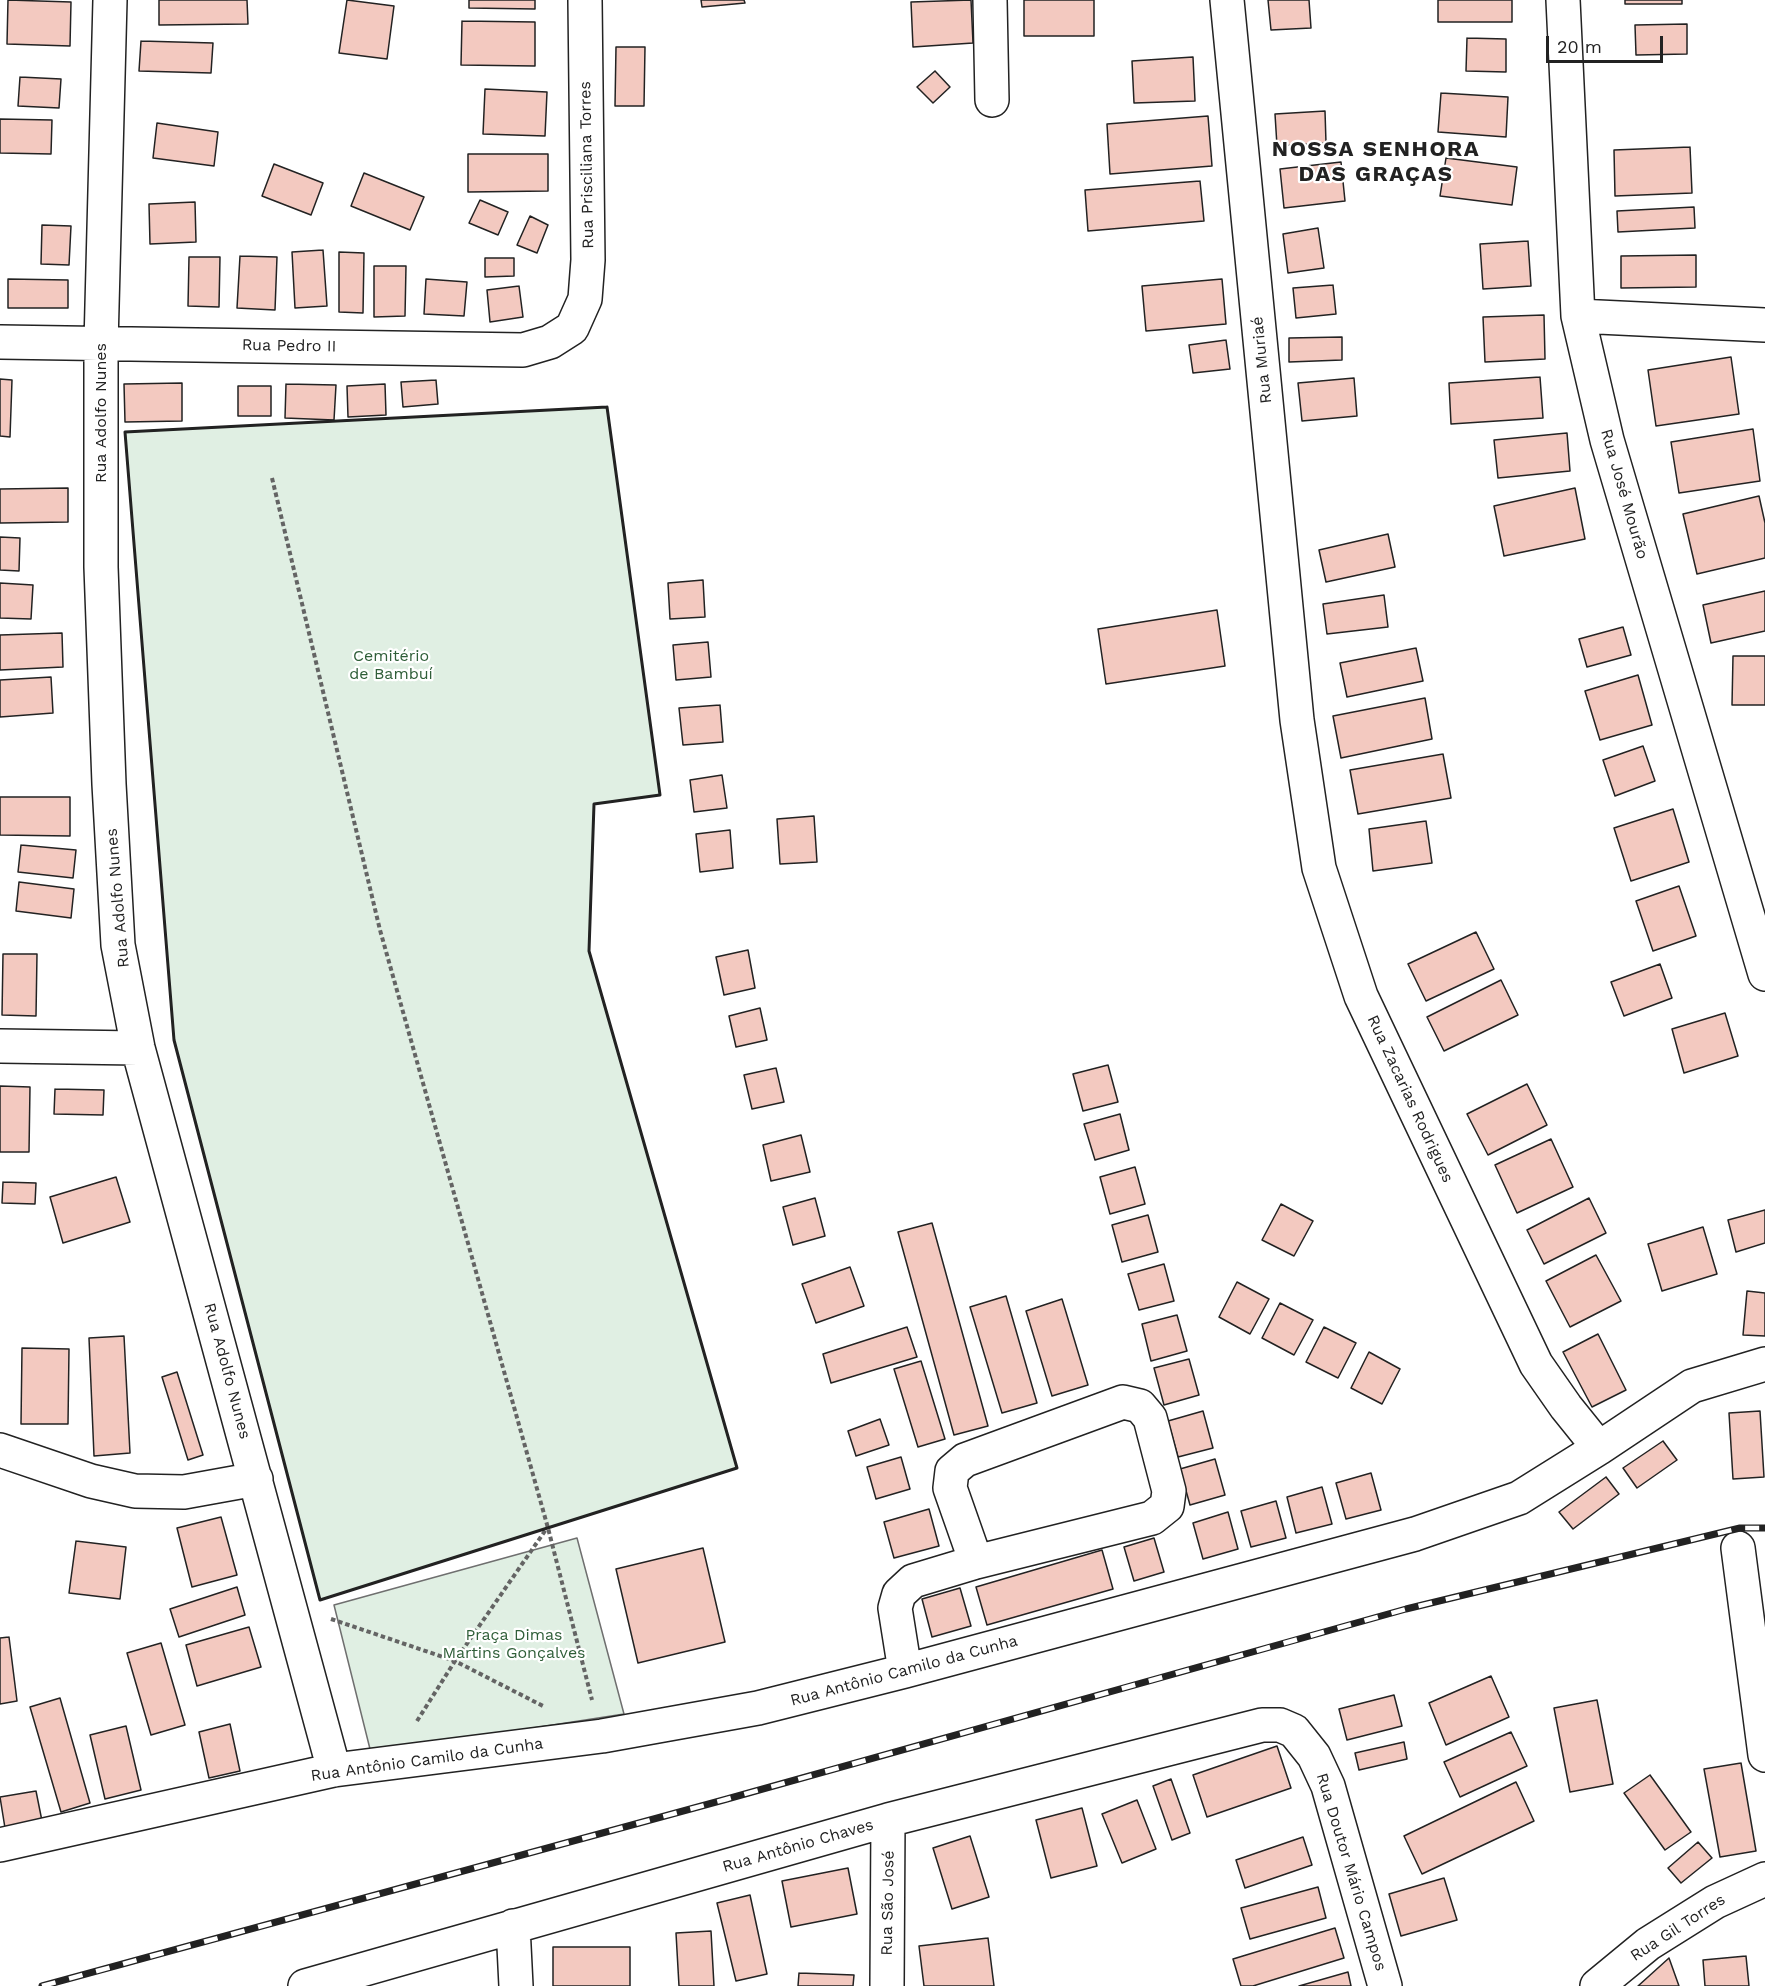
<!DOCTYPE html>
<meta charset="utf-8">
<style>
body{margin:0}
#map{position:relative;width:1765px;height:1986px;overflow:hidden;background:#fff;font-family:"Work Sans",sans-serif}
canvas{display:block}
.scale{position:absolute;left:1546px;top:36px;width:117px;height:27px;box-sizing:border-box;border:3px solid #222;border-top:0;padding-left:8px;font-size:18px;line-height:21px;white-space:nowrap;color:#222;-webkit-text-stroke:4px #fff;paint-order:stroke}
</style>
<div id="map">
<canvas width="1765" height="1986"></canvas>
<div class="scale">20 m</div>
</div>
<script>
const c = document.querySelector('canvas').getContext('2d');
c.lineJoin = 'round';
function fill(path, color) { c.fillStyle = color; c.fill(path, 'evenodd'); }
const poly = rows => new Path2D(rows.map(r => 'M' + r).join(''));
function trace(path, color, width, dash) { c.strokeStyle = color; c.lineWidth = width; c.lineCap = dash ? 'butt' : 'round'; c.setLineDash(dash || []); c.stroke(path); }
function label(font, color, halo, rows, align = 'center') {
  c.font = font + ' "Work Sans",sans-serif'; c.lineWidth = 4.5; c.setLineDash([]); c.textBaseline = 'middle'; c.strokeStyle = halo; c.fillStyle = color; for (const [text, x, y, turn = 0] of rows) {
    c.save(); c.translate(x, y); c.rotate((+turn || 0) * Math.PI / 180); c.textAlign = isNaN(turn) ? turn : align; if (halo) c.strokeText(text, 0, 0); c.fillText(text, 0, 0); c.restore();
  }
}
const green = poly([
 [607,407,660,795,594,804,589,951,737,1468,320,1600,174,1040,125,432,607,407],
 [577,1538,624,1714,371,1753,334,1605,577,1538]
]);
fill(green, '#e0efe3');
trace(green, '#6f6f6f', 1.5);
const building = poly([
 [8,0,71,2,70,46,7,44,8,0],
 [159,0,247,0,248,24,159,25,159,0],
 [347,0,394,6,387,59,339,53,347,0],
 [469,0,535,0,535,9,469,8,469,0],
 [701,0,744,0,745,3,702,7,701,0],
 [971,0,973,43,913,47,911,2,971,0],
 [1024,0,1094,0,1094,36,1024,36,1024,0],
 [1268,0,1309,0,1311,28,1271,30,1268,0],
 [1438,0,1512,0,1512,22,1438,22,1438,0],
 [1625,0,1682,0,1682,4,1625,4,1625,0],
 [462,21,535,22,535,66,461,65,462,21],
 [1687,24,1687,54,1636,55,1635,25,1687,24],
 [1467,38,1506,39,1506,72,1466,71,1467,38],
 [141,41,213,43,211,73,139,71,141,41],
 [616,47,645,47,644,106,615,106,616,47],
 [1193,57,1195,101,1134,103,1132,61,1193,57],
 [935,71,950,87,933,103,917,87,935,71],
 [20,77,61,79,59,108,18,106,20,77],
 [485,89,547,92,545,136,483,134,485,89],
 [1441,93,1508,97,1506,137,1438,132,1441,93],
 [1325,111,1326,143,1277,146,1275,114,1325,111],
 [1208,116,1212,166,1110,174,1107,124,1208,116],
 [0,119,52,120,51,154,0,153,0,119],
 [157,123,218,132,214,166,153,158,157,123],
 [1690,147,1692,193,1615,196,1614,150,1690,147],
 [468,154,548,154,548,191,468,192,468,154],
 [1446,158,1517,167,1512,205,1440,196,1446,158],
 [1341,162,1345,201,1284,208,1280,169,1341,162],
 [274,164,323,183,311,215,262,196,274,164],
 [364,173,424,197,410,230,351,206,364,173],
 [1200,181,1204,221,1088,231,1085,190,1200,181],
 [480,200,508,212,498,235,469,223,480,200],
 [195,202,196,242,150,244,149,204,195,202],
 [1694,207,1695,228,1618,232,1617,211,1694,207],
 [530,216,548,225,537,253,517,245,530,216],
 [42,225,71,226,69,265,41,264,42,225],
 [1318,228,1324,268,1288,273,1283,234,1318,228],
 [1528,241,1531,286,1483,289,1480,244,1528,241],
 [323,250,327,306,295,308,292,252,323,250],
 [339,252,364,253,363,313,339,312,339,252],
 [1696,255,1696,287,1621,288,1621,256,1696,255],
 [240,256,277,257,275,310,237,308,240,256],
 [189,257,220,257,219,307,188,306,189,257],
 [485,258,514,258,514,276,485,277,485,258],
 [374,266,406,266,405,316,374,317,374,266],
 [8,279,68,280,68,308,8,308,8,279],
 [426,279,467,282,464,316,424,314,426,279],
 [1222,279,1226,324,1146,331,1142,286,1222,279],
 [1333,285,1336,314,1296,318,1293,288,1333,285],
 [519,286,523,317,490,322,487,290,519,286],
 [1544,315,1545,359,1485,362,1483,317,1544,315],
 [1342,337,1342,360,1289,362,1289,338,1342,337],
 [1226,340,1230,369,1193,373,1189,345,1226,340],
 [1731,357,1739,414,1656,426,1648,370,1731,357],
 [1540,377,1543,418,1451,424,1449,383,1540,377],
 [1354,378,1357,416,1302,421,1298,383,1354,378],
 [0,379,12,380,10,437,0,436,0,379],
 [436,380,438,404,403,407,401,382,436,380],
 [182,383,182,421,125,422,124,384,182,383],
 [286,384,336,385,334,420,285,418,286,384],
 [385,384,386,415,348,417,347,386,385,384],
 [238,386,271,386,271,416,238,416,238,386],
 [1753,429,1760,481,1679,493,1671,442,1753,429],
 [1567,433,1570,471,1498,478,1494,440,1567,433],
 [68,488,68,522,0,523,0,489,68,488],
 [1575,488,1585,539,1504,556,1494,506,1575,488],
 [1759,496,1765,523,1765,558,1697,574,1683,514,1759,496],
 [1388,534,1395,567,1326,582,1319,550,1388,534],
 [0,537,20,538,19,571,0,570,0,537],
 [703,580,705,617,670,619,668,583,703,580],
 [0,583,33,585,31,619,0,618,0,583],
 [1765,591,1765,631,1711,643,1703,605,1765,591],
 [1384,595,1388,627,1327,634,1323,604,1384,595],
 [1217,610,1225,666,1106,684,1098,629,1217,610],
 [1623,627,1631,655,1587,667,1579,639,1623,627],
 [62,633,63,667,0,670,0,635,62,633],
 [708,642,711,677,676,680,673,645,708,642],
 [1416,648,1423,681,1347,697,1340,663,1416,648],
 [1733,656,1765,656,1765,705,1732,705,1733,656],
 [1638,675,1652,725,1600,740,1585,691,1638,675],
 [51,677,53,713,0,717,0,680,51,677],
 [1425,698,1432,739,1341,758,1333,716,1425,698],
 [720,705,723,742,683,745,679,708,720,705],
 [1643,746,1655,781,1615,796,1603,760,1643,746],
 [1443,754,1451,798,1358,814,1350,770,1443,754],
 [722,775,727,808,694,812,690,780,722,775],
 [0,797,70,797,70,836,0,835,0,797],
 [1673,809,1689,862,1631,881,1614,828,1673,809],
 [814,816,817,862,780,864,777,819,814,816],
 [1426,821,1432,863,1373,871,1369,829,1426,821],
 [730,830,733,868,700,872,696,834,730,830],
 [21,845,76,850,73,878,18,872,21,845],
 [19,882,74,889,71,918,16,911,19,882],
 [1679,886,1696,936,1653,951,1636,901,1679,886],
 [1476,932,1494,969,1426,1001,1408,964,1476,932],
 [748,950,755,988,724,995,716,957,748,950],
 [3,954,37,954,36,1016,2,1015,3,954],
 [1660,964,1672,998,1624,1016,1611,982,1660,964],
 [1501,980,1518,1015,1444,1051,1427,1017,1501,980],
 [760,1008,767,1040,736,1047,729,1016,760,1008],
 [1725,1013,1738,1056,1684,1073,1672,1029,1725,1013],
 [1108,1065,1118,1102,1083,1111,1073,1074,1108,1065],
 [776,1068,784,1102,752,1109,744,1075,776,1068],
 [1527,1084,1547,1125,1488,1155,1467,1114,1527,1084],
 [0,1086,30,1087,29,1152,0,1152,0,1086],
 [55,1089,104,1090,103,1115,54,1114,55,1089],
 [1120,1114,1129,1150,1095,1160,1084,1124,1120,1114],
 [801,1135,810,1172,771,1181,763,1145,801,1135],
 [1551,1139,1573,1187,1517,1213,1495,1165,1551,1139],
 [1135,1167,1145,1204,1110,1214,1100,1177,1135,1167],
 [116,1177,130,1222,63,1243,50,1197,116,1177],
 [3,1182,36,1183,35,1204,2,1203,3,1182],
 [815,1198,825,1236,793,1245,783,1207,815,1198],
 [1589,1198,1606,1233,1544,1264,1527,1230,1589,1198],
 [1281,1204,1313,1221,1294,1256,1262,1240,1281,1204],
 [1765,1210,1765,1243,1736,1252,1728,1220,1765,1210],
 [1148,1215,1158,1252,1122,1262,1112,1225,1148,1215],
 [932,1223,988,1426,954,1435,898,1232,932,1223],
 [1703,1227,1717,1274,1662,1291,1648,1244,1703,1227],
 [1596,1255,1621,1301,1570,1327,1546,1281,1596,1255],
 [1164,1264,1174,1301,1139,1310,1128,1274,1164,1264],
 [850,1267,864,1306,816,1323,802,1284,850,1267],
 [1237,1282,1269,1299,1250,1334,1219,1317,1237,1282],
 [1747,1291,1765,1293,1765,1336,1743,1335,1747,1291],
 [1006,1296,1037,1403,1002,1413,970,1307,1006,1296],
 [1062,1299,1088,1385,1052,1396,1026,1311,1062,1299],
 [1280,1303,1313,1320,1294,1355,1262,1338,1280,1303],
 [1177,1315,1187,1351,1151,1361,1142,1324,1177,1315],
 [907,1327,917,1357,831,1383,823,1354,907,1327],
 [1324,1327,1356,1343,1338,1378,1306,1362,1324,1327],
 [1598,1334,1626,1390,1592,1407,1563,1352,1598,1334],
 [124,1336,130,1453,94,1456,89,1338,124,1336],
 [22,1348,69,1349,68,1424,21,1424,22,1348],
 [1369,1352,1400,1369,1382,1404,1351,1388,1369,1352],
 [1189,1359,1199,1395,1164,1405,1154,1368,1189,1359],
 [921,1361,945,1439,918,1447,894,1369,921,1361],
 [177,1372,203,1455,188,1460,162,1377,177,1372],
 [1203,1411,1213,1448,1178,1457,1168,1421,1203,1411],
 [1760,1411,1764,1477,1733,1479,1729,1413,1760,1411],
 [880,1419,889,1445,856,1456,848,1431,880,1419],
 [1663,1441,1677,1460,1637,1488,1623,1468,1663,1441],
 [901,1457,910,1489,876,1499,867,1467,901,1457],
 [1215,1459,1225,1495,1190,1505,1180,1469,1215,1459],
 [1371,1473,1381,1510,1346,1519,1336,1483,1371,1473],
 [1606,1477,1619,1494,1573,1529,1559,1512,1606,1477],
 [1322,1487,1332,1524,1296,1533,1287,1497,1322,1487],
 [1276,1501,1286,1538,1251,1547,1241,1511,1276,1501],
 [929,1509,939,1546,894,1558,884,1522,929,1509],
 [1228,1512,1238,1549,1203,1559,1193,1523,1228,1512],
 [221,1517,237,1575,192,1587,177,1528,221,1517],
 [1154,1538,1164,1572,1134,1581,1124,1547,1154,1538],
 [76,1541,126,1547,120,1599,69,1593,76,1541],
 [703,1548,725,1642,638,1663,616,1569,703,1548],
 [1102,1550,1113,1589,987,1625,976,1587,1102,1550],
 [237,1587,245,1615,179,1637,170,1609,237,1587],
 [960,1588,971,1626,932,1637,922,1599,960,1588],
 [249,1627,261,1667,197,1686,186,1645,249,1627],
 [9,1637,17,1701,0,1704,0,1638,9,1637],
 [161,1643,185,1725,151,1735,127,1653,161,1643],
 [1491,1676,1509,1717,1446,1745,1429,1703,1491,1676],
 [1394,1695,1402,1726,1347,1740,1339,1709,1394,1695],
 [60,1698,90,1803,61,1812,30,1707,60,1698],
 [1597,1700,1613,1784,1570,1792,1554,1708,1597,1700],
 [230,1724,240,1771,209,1778,199,1732,230,1724],
 [126,1726,141,1790,105,1799,90,1735,126,1726],
 [1511,1732,1527,1766,1460,1797,1444,1762,1511,1732],
 [1404,1742,1407,1759,1359,1770,1355,1753,1404,1742],
 [1277,1746,1291,1788,1207,1817,1193,1775,1277,1746],
 [1741,1763,1756,1851,1720,1857,1704,1769,1741,1763],
 [1650,1775,1691,1832,1665,1850,1624,1793,1650,1775],
 [1171,1779,1190,1833,1172,1840,1153,1786,1171,1779],
 [1516,1782,1534,1821,1422,1874,1404,1836,1516,1782],
 [36,1791,42,1821,5,1828,0,1797,36,1791],
 [1137,1800,1156,1849,1122,1863,1102,1814,1137,1800],
 [1082,1808,1097,1866,1051,1878,1036,1820,1082,1808],
 [970,1836,989,1897,952,1909,933,1848,970,1836],
 [1303,1837,1312,1865,1245,1888,1236,1860,1303,1837],
 [1698,1842,1712,1858,1681,1883,1668,1868,1698,1842],
 [848,1868,857,1914,791,1927,782,1881,848,1868],
 [1444,1878,1457,1920,1401,1936,1389,1894,1444,1878],
 [1318,1887,1326,1918,1250,1939,1241,1908,1318,1887],
 [750,1895,767,1974,736,1981,717,1903,750,1895],
 [1335,1928,1344,1958,1253,1986,1241,1986,1233,1959,1335,1928],
 [711,1931,714,1986,679,1986,676,1933,711,1931],
 [988,1938,994,1986,924,1986,919,1946,988,1938],
 [553,1947,630,1947,630,1986,553,1986,553,1947],
 [1746,1956,1749,1986,1705,1986,1703,1960,1746,1956],
 [1669,1958,1679,1986,1638,1986,1669,1958],
 [1348,1972,1351,1986,1299,1986,1348,1972],
 [799,1973,854,1975,853,1986,798,1986,799,1973]
]);
fill(building, '#f3c9c0');
trace(building, '#222', 1.5);
const minor = poly([
 [110,0,101,344,101,567,109,784,118,945,138,1048,334,1770],
 [990,0,992,100],
 [1227,0,1297,720,1319,868,1361,996,1536,1364,1566,1407,1599,1448],
 [1563,0,1578,316,1607,440,1765,974],
 [1578,316,1765,325],
 [0,342,523,350,550,342,572,328,585,299,588,260,585,0],
 [0,1046,138,1048],
 [0,1450,91,1481,135,1491,184,1492,256,1479],
 [1738,1548,1765,1755],
 [905,1671,895,1608,899,1594,913,1581,976,1562,950,1488,952,1471,965,1460,1123,1402,1140,1406,1150,1418,1169,1491,1167,1506,1152,1518,976,1562],
 [0,1845,334,1770,602,1736,758,1708,905,1671,1415,1534,1519,1498,1599,1448,1692,1386,1765,1364],
 [513,1926,516,1986],
 [305,1986,888,1820,1262,1725,1280,1725,1294,1731,1314,1756,1328,1786,1385,1986],
 [887,1986,888,1820],
 [1597,1986,1648,1944,1715,1902,1765,1879]
]);
trace(minor, '#222', 36);
trace(poly([
 [272,478,380,930,548,1528,592,1700],
 [331,1619,455,1661,543,1706],
 [417,1721,455,1661,547,1528]
]), '#646464', 4, [4.5, 3]);
trace(minor, '#fff', 33);
const rail = poly([
 [42,1986,727,1799,1406,1609,1740,1528,1765,1528]
]);
trace(rail, '#222', 7);
trace(rail, '#fff', 4.5, [14]);
trace(poly([
 [607,407,660,795,594,804,589,951,737,1468,320,1600,174,1040,125,432,607,407]
]), '#222', 3);
label('16px', '#222', '#fff', [
 ["Rua Prisciliana Torres",587,165,-91],
 ["Rua Pedro II",289,346,1],
 ["Rua Muriaé",1262,360,-96],
 ["Rua Adolfo Nunes",101,413,-90],
 ["Rua José Mourão",1624,494,74],
 ["Rua Adolfo Nunes",118,898,-95],
 ["Rua Zacarias Rodrigues",1410,1099,65],
 ["Rua Adolfo Nunes",227,1371,75],
 ["Rua Antônio Camilo da Cunha",904,1671,-15],
 ["Rua Antônio Camilo da Cunha",427,1760,-8],
 ["Rua Antônio Chaves",798,1846,-16],
 ["Rua Doutor Mário Campos",1351,1872,73],
 ["Rua São José",888,1903,-89],
 ["Rua Gil Torres",1678,1928,-33]
]);
label('16px', '#2f5e38', '#fff', [
 ["Cemitério",391,656],
 ["de Bambuí",391,674],
 ["Praça Dimas",514,1635],
 ["Martins Gonçalves",514,1653]
]);
c.letterSpacing = '1.5px';
label('bold 22px', '#222', '#fff', [
 ["NOSSA SENHORA",1376,150],
 ["DAS GRAÇAS",1376,175]
]);
c.letterSpacing = '0px';
</script>
